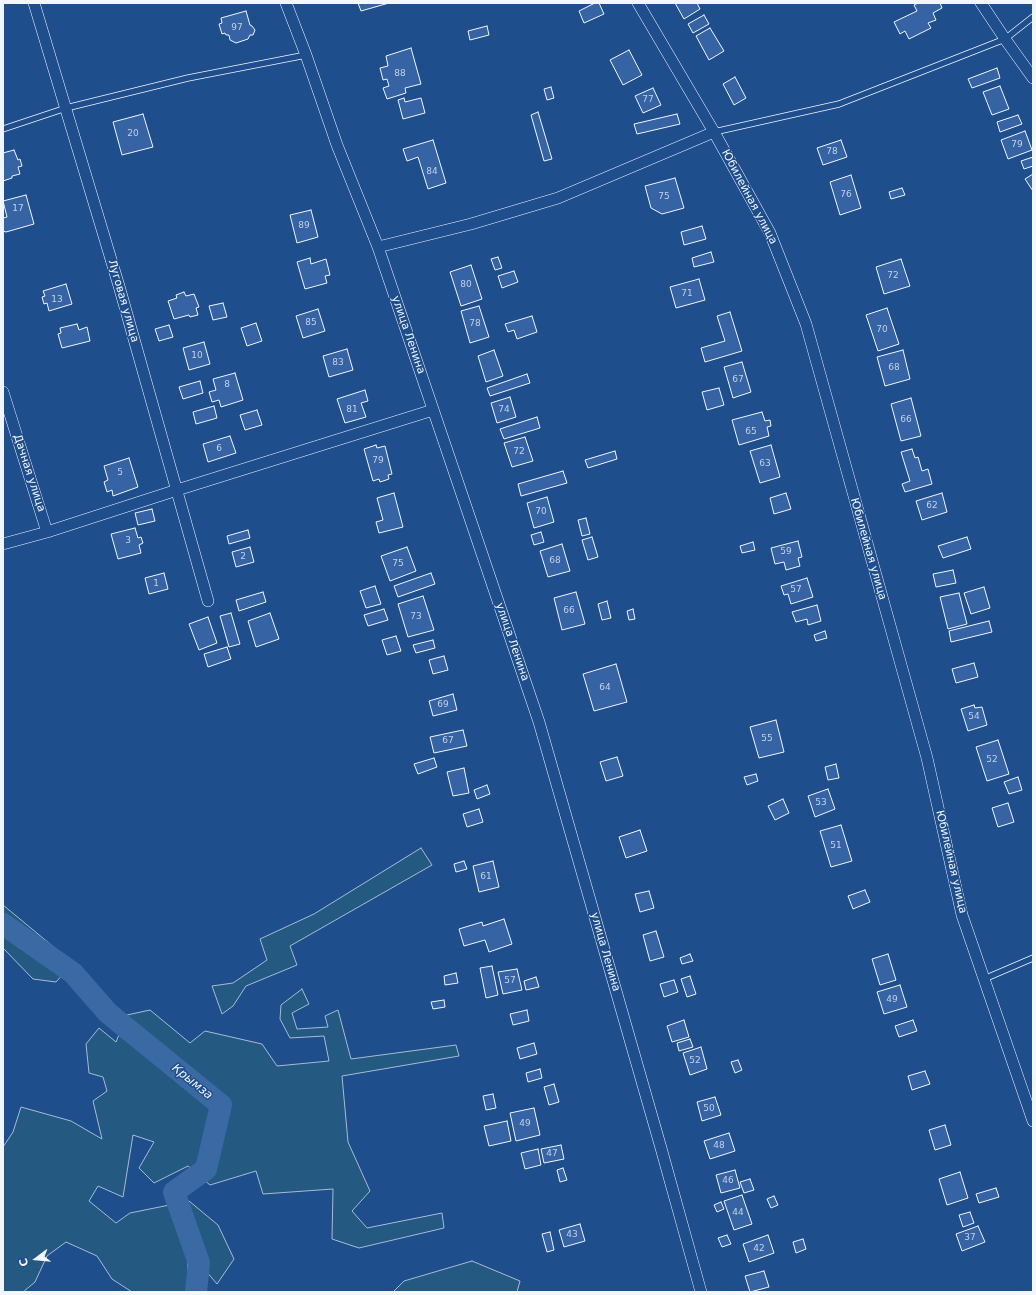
<!DOCTYPE html>
<meta charset="utf-8">
<style>
body{margin:0}
#map{position:relative;width:1036px;height:1295px;overflow:hidden;background:#1f4e8c;font-family:"DejaVu Sans",sans-serif}
canvas{display:block}
.frame{position:absolute;inset:0;border:4px solid #f2f6ff;pointer-events:none}
.north{position:absolute;left:16px;top:1239px;width:40px;height:40px;-webkit-text-stroke:3px #1f4e8c;paint-order:stroke;rotate:254deg;font-size:11px;font-weight:700;line-height:16px;text-align:center;color:#f2f6ff}
.north::after{content:'';display:block;margin:auto;width:14px;height:18px;background:#f2f6ff;clip-path:polygon(50% 0,100% 100%,50% 72%,0 100%)}
</style>
<div id="map">
<canvas width="1036" height="1295"></canvas>
<div class="frame"></div>
<div class="north">С</div>
</div>
<script>
const c = document.querySelector('canvas').getContext('2d');
c.lineJoin = 'round';
function fill(path, color) { c.fillStyle = color; c.fill(path, 'evenodd'); }
const poly = rows => new Path2D(rows.map(r => 'M' + r).join(''));
function trace(path, color, width, dash) { c.strokeStyle = color; c.lineWidth = width; c.lineCap = dash ? 'butt' : 'round'; c.setLineDash(dash || []); c.stroke(path); }
function label(font, color, halo, rows, align = 'center') {
  c.font = font + ' "DejaVu Sans",sans-serif'; c.lineWidth = 3; c.setLineDash([]); c.textBaseline = 'middle'; c.strokeStyle = halo; c.fillStyle = color; for (const [text, x, y, turn = 0] of rows) {
    c.save(); c.translate(x, y); c.rotate((+turn || 0) * Math.PI / 180); c.textAlign = isNaN(turn) ? turn : align; if (halo) c.strokeText(text, 0, 0); c.fillText(text, 0, 0); c.restore();
  }
}
const green = poly([
 [421,848,432,865,290,946,297,965,246,986,233,1006,222,1014,212,986,233,983,267,960,260,939,314,914,421,848],
 [3,905,73,963,56,982,33,979,3,948,3,905],
 [302,989,309,1004,292,1013,297,1029,328,1027,325,1016,338,1010,351,1059,456,1045,459,1056,342,1076,348,1142,370,1191,352,1211,367,1228,442,1213,444,1228,359,1248,332,1239,333,1189,263,1194,256,1171,210,1185,188,1166,154,1183,139,1168,154,1142,133,1135,123,1197,98,1186,89,1201,116,1223,130,1213,189,1201,218,1225,234,1259,217,1284,188,1250,188,1292,132,1292,112,1279,97,1256,66,1242,47,1256,35,1282,23,1292,3,1292,3,1147,13,1132,21,1107,71,1121,102,1139,93,1101,107,1091,103,1077,89,1073,86,1044,99,1028,116,1042,127,1015,150,1010,190,1043,205,1031,262,1044,277,1066,329,1061,324,1036,290,1038,280,1019,281,1005,302,989],
 [472,1261,520,1281,517,1292,393,1292,404,1281,472,1261]
]);
fill(green, '#245a82');
trace(green, '#a8bbd7', 1);
trace(poly([
 [3,924,73,973,108,1013,221,1105,206,1169,174,1192,199,1263,196,1292]
]), '#3b69a3', 22);
const building = poly([
 [358,3,389,3,361,11,358,3],
 [595,3,599,3,604,14,584,23,579,11,595,3],
 [675,3,697,3,700,9,684,19,675,3],
 [918,3,940,3,942,8,933,13,936,20,928,23,931,28,909,39,905,31,900,34,894,22,917,11,914,5,918,3],
 [246,11,250,25,252,26,255,30,253,35,250,35,248,39,236,43,230,40,229,35,226,35,225,33,222,34,219,24,222,23,221,18,246,11],
 [704,15,709,24,693,33,688,24,704,15],
 [487,26,489,35,470,40,468,31,487,26],
 [710,28,724,51,709,60,696,36,710,28],
 [411,48,421,84,405,88,406,93,387,99,383,88,389,86,387,79,383,80,380,68,388,66,386,56,411,48],
 [629,50,642,75,623,85,610,60,629,50],
 [997,68,1000,78,972,88,968,79,997,68],
 [735,77,746,98,734,105,723,84,735,77],
 [1000,86,1009,109,992,115,983,92,1000,86],
 [551,87,554,98,547,100,544,89,551,87],
 [653,88,661,105,643,113,635,96,653,88],
 [404,98,405,102,421,98,425,113,403,119,398,100,404,98],
 [538,112,552,159,544,161,531,115,538,112],
 [143,114,153,147,122,155,113,122,143,114],
 [677,114,680,124,637,134,634,124,677,114],
 [1018,115,1022,124,1000,132,997,122,1018,115],
 [1025,131,1032,150,1008,159,1001,140,1025,131],
 [433,140,446,183,428,189,418,157,407,161,403,149,433,140],
 [841,140,847,157,823,165,817,148,841,140],
 [14,150,18,160,20,159,22,166,18,167,20,174,12,176,12,178,3,181,3,153,14,150],
 [1033,157,1033,166,1024,169,1021,161,1033,157],
 [1033,174,1033,191,1025,179,1033,174],
 [851,175,861,208,840,215,830,182,851,175],
 [675,178,684,208,662,214,651,208,645,186,675,178],
 [902,188,905,195,891,199,889,192,902,188],
 [26,195,34,224,6,232,3,231,3,218,7,217,3,201,26,195],
 [311,210,318,237,297,243,290,215,311,210],
 [702,226,706,239,684,245,681,232,702,226],
 [711,252,714,262,694,267,692,258,711,252],
 [498,257,502,268,495,270,491,259,498,257],
 [310,258,311,264,326,259,330,275,325,276,327,283,305,289,297,262,310,258],
 [901,259,910,286,884,294,876,267,901,259],
 [471,265,482,299,461,306,450,272,471,265],
 [514,271,518,282,502,288,498,276,514,271],
 [699,279,705,300,676,308,670,287,699,279],
 [66,284,72,304,49,311,47,303,44,304,42,297,45,296,43,291,66,284],
 [184,292,186,296,194,294,199,307,196,308,198,315,190,317,189,315,174,319,168,301,177,298,176,295,184,292],
 [223,303,227,317,213,320,209,306,223,303],
 [479,306,489,337,470,343,461,311,479,306],
 [887,308,899,344,878,351,866,315,887,308],
 [318,309,325,331,303,338,296,316,318,309],
 [730,312,742,351,705,362,701,348,725,341,717,316,730,312],
 [532,316,537,332,517,339,514,330,508,332,505,324,532,316],
 [256,323,262,341,247,346,241,328,256,323],
 [77,324,79,330,87,327,90,341,62,348,58,334,61,333,60,328,77,324],
 [169,325,173,337,159,341,155,329,169,325],
 [204,342,210,364,189,370,183,348,204,342],
 [347,349,353,370,329,377,323,356,347,349],
 [494,350,503,376,486,382,478,356,494,350],
 [903,350,910,379,885,386,877,357,903,350],
 [742,362,751,392,733,398,724,367,742,362],
 [235,373,243,400,221,407,219,400,212,402,209,392,216,390,213,379,235,373],
 [527,374,530,383,490,396,487,388,527,374],
 [200,381,203,393,183,399,179,387,200,381],
 [719,388,724,405,707,410,702,392,719,388],
 [365,390,368,401,361,403,366,417,345,423,337,399,365,390],
 [510,397,516,417,497,423,491,403,510,397],
 [911,398,921,436,901,441,891,404,911,398],
 [214,406,217,418,196,424,193,412,214,406],
 [257,410,262,425,245,430,240,415,257,410],
 [762,412,765,421,770,420,771,426,767,427,769,436,739,445,732,420,762,412],
 [537,417,540,428,504,439,500,429,537,417],
 [230,436,236,453,208,462,203,444,230,436],
 [525,437,533,461,512,467,504,443,525,437],
 [376,445,377,448,385,446,392,474,388,475,389,479,380,482,379,479,373,481,364,449,376,445],
 [771,445,780,477,760,483,750,451,771,445],
 [912,449,915,458,918,457,922,471,928,469,932,484,905,492,902,484,910,481,901,452,912,449],
 [615,451,617,459,588,468,585,460,615,451],
 [129,458,138,487,113,496,112,490,107,492,104,482,108,480,104,466,129,458],
 [563,471,567,483,521,496,518,484,563,471],
 [394,493,403,527,379,533,376,522,383,520,377,498,394,493],
 [786,493,791,509,774,514,770,498,786,493],
 [942,493,947,512,922,520,916,501,942,493],
 [547,497,554,522,534,528,527,503,547,497],
 [152,509,155,521,138,525,135,513,152,509],
 [586,518,590,534,582,536,578,520,586,518],
 [135,528,138,538,141,537,143,543,139,545,141,553,118,559,111,534,135,528],
 [248,530,250,538,229,544,227,536,248,530],
 [541,532,544,542,534,545,531,535,541,532],
 [592,537,598,557,588,560,582,540,592,537],
 [967,537,971,549,943,558,938,546,967,537],
 [798,541,802,557,798,558,800,566,786,570,784,562,775,564,771,548,798,541],
 [753,542,755,550,742,553,740,546,753,542],
 [562,544,570,571,548,577,540,551,562,544],
 [250,547,254,562,236,567,232,552,250,547],
 [407,547,416,571,390,581,381,556,407,547],
 [953,570,956,583,936,587,933,574,953,570],
 [164,573,168,589,149,594,145,578,164,573],
 [431,573,435,584,398,597,394,586,431,573],
 [807,578,813,597,791,604,788,594,784,595,781,586,807,578],
 [375,586,381,604,366,608,360,591,375,586],
 [984,587,990,608,971,614,964,593,984,587],
 [263,592,266,602,239,611,236,600,263,592],
 [576,592,585,624,562,630,554,598,576,592],
 [959,593,967,624,948,629,940,597,959,593],
 [423,596,434,630,408,637,398,604,423,596],
 [607,601,611,618,602,620,598,604,607,601],
 [817,605,821,621,808,625,807,619,796,622,792,612,817,605],
 [384,609,388,620,368,626,364,615,384,609],
 [633,609,635,619,629,620,627,611,633,609],
 [231,613,240,644,229,647,220,616,231,613],
 [270,613,279,639,256,647,248,621,270,613],
 [208,617,217,643,199,650,189,624,208,617],
 [989,621,992,632,951,642,949,631,989,621],
 [825,631,827,638,816,641,814,635,825,631],
 [396,636,401,651,387,655,382,640,396,636],
 [433,640,435,648,416,653,413,645,433,640],
 [227,647,231,659,208,667,204,654,227,647],
 [444,656,448,670,433,674,429,660,444,656],
 [974,663,978,677,956,683,952,669,974,663],
 [616,664,627,702,594,711,583,674,616,664],
 [453,694,457,710,433,716,429,701,453,694],
 [974,705,975,708,982,707,987,725,968,731,961,709,974,705],
 [776,720,784,752,759,758,750,727,776,720],
 [463,730,467,746,434,753,430,737,463,730],
 [998,740,1009,774,987,781,976,747,998,740],
 [617,757,623,776,606,781,600,762,617,757],
 [434,758,437,767,418,774,414,764,434,758],
 [836,764,839,778,828,780,825,767,836,764],
 [464,768,469,793,453,796,447,772,464,768],
 [756,774,758,781,747,785,744,777,756,774],
 [1018,777,1022,790,1009,794,1004,782,1018,777],
 [487,785,490,794,477,799,474,790,487,785],
 [828,789,835,809,815,817,808,796,828,789],
 [783,799,789,813,775,820,768,806,783,799],
 [1008,803,1014,822,998,827,992,808,1008,803],
 [479,809,483,822,467,827,463,814,479,809],
 [841,825,852,861,831,867,820,831,841,825],
 [640,830,647,851,626,858,619,837,640,830],
 [464,861,467,869,456,872,454,864,464,861],
 [493,861,499,887,479,892,473,866,493,861],
 [865,890,870,902,853,909,848,896,865,890],
 [649,891,654,908,640,912,635,894,649,891],
 [504,919,512,944,489,952,485,940,464,946,459,929,482,922,483,926,504,919],
 [656,931,664,957,650,961,643,935,656,931],
 [690,954,693,961,682,964,680,958,690,954],
 [888,954,896,980,880,985,872,959,888,954],
 [492,966,498,995,486,998,480,968,492,966],
 [517,969,522,990,503,994,498,972,517,969],
 [456,973,458,983,445,985,444,976,456,973],
 [690,976,696,994,687,997,681,979,690,976],
 [536,977,539,987,526,990,524,981,536,977],
 [674,980,678,992,664,997,660,984,674,980],
 [900,985,907,1007,884,1014,877,992,900,985],
 [444,1000,445,1007,433,1009,431,1002,444,1000],
 [527,1010,529,1021,513,1025,510,1014,527,1010],
 [684,1020,689,1037,672,1042,667,1026,684,1020],
 [913,1020,917,1031,899,1037,895,1026,913,1020],
 [690,1039,693,1047,679,1051,677,1043,690,1039],
 [534,1043,537,1054,520,1059,517,1048,534,1043],
 [701,1047,707,1069,690,1075,683,1053,701,1047],
 [738,1060,742,1070,735,1073,731,1062,738,1060],
 [540,1069,542,1078,528,1082,526,1073,540,1069],
 [925,1071,930,1084,912,1090,908,1076,925,1071],
 [554,1084,559,1102,549,1105,544,1087,554,1084],
 [493,1094,496,1108,486,1110,483,1096,493,1094],
 [715,1097,721,1115,702,1121,697,1102,715,1097],
 [534,1108,540,1135,516,1141,510,1113,534,1108],
 [507,1121,511,1141,489,1146,484,1126,507,1121],
 [945,1125,951,1145,935,1150,929,1130,945,1125],
 [729,1133,735,1151,710,1159,704,1141,729,1133],
 [561,1145,564,1159,544,1163,541,1149,561,1145],
 [538,1149,541,1165,525,1169,521,1153,538,1149],
 [563,1168,567,1180,560,1182,557,1170,563,1168],
 [735,1170,740,1188,721,1193,716,1175,735,1170],
 [960,1172,968,1198,947,1205,939,1179,960,1172],
 [750,1179,754,1190,744,1193,740,1182,750,1179],
 [996,1188,999,1197,979,1203,976,1194,996,1188],
 [742,1195,752,1224,734,1230,724,1201,742,1195],
 [774,1196,778,1205,771,1208,767,1199,774,1196],
 [721,1202,724,1209,717,1212,714,1205,721,1202],
 [970,1212,974,1223,963,1227,959,1215,970,1212],
 [580,1224,585,1241,564,1247,559,1230,580,1224],
 [978,1226,985,1242,962,1251,956,1234,978,1226],
 [550,1232,554,1250,547,1252,542,1234,550,1232],
 [727,1235,731,1244,722,1247,718,1238,727,1235],
 [768,1235,774,1253,749,1262,743,1244,768,1235],
 [803,1239,806,1249,796,1253,793,1242,803,1239],
 [764,1271,769,1287,750,1292,745,1276,764,1271]
]);
fill(building, '#3563a3');
trace(building, '#f2f6ff', 1);
const lane = poly([
 [3,129,66,108,188,78,306,55],
 [714,132,839,104,1005,39,1033,17],
 [984,979,1033,958]
]);
const street = poly([
 [34,3,119,286,208,601],
 [286,3,306,55,337,145,378,247,539,722,661,1148,701,1292],
 [638,3,714,132,770,233,806,324,927,758,962,915,1033,1121],
 [981,3,1005,39,1033,78],
 [378,247,471,224,558,198,714,132],
 [3,392,47,532],
 [3,544,47,532,177,490,433,410]
]);
trace(lane, '#f2f6ff', 7);
trace(street, '#f2f6ff', 12);
trace(lane, '#1f4e8c', 5.5);
trace(street, '#1f4e8c', 11);
label('9px', '#c3d1e8', null, [
 ["97",237,28],
 ["88",400,74],
 ["77",648,100],
 ["20",133,134],
 ["79",1017,145],
 ["78",832,152],
 ["84",432,172],
 ["76",846,195],
 ["75",664,197],
 ["17",18,209],
 ["89",304,226],
 ["72",893,276],
 ["80",466,285],
 ["71",687,294],
 ["13",57,300],
 ["85",311,323],
 ["78",475,324],
 ["70",882,330],
 ["10",197,356],
 ["83",338,363],
 ["68",894,368],
 ["67",738,380],
 ["8",227,385],
 ["81",352,410],
 ["74",504,410],
 ["66",906,420],
 ["65",751,432],
 ["6",219,449],
 ["72",519,452],
 ["79",378,461],
 ["63",765,464],
 ["5",120,473],
 ["62",932,506],
 ["70",541,512],
 ["3",128,541],
 ["59",786,552],
 ["2",243,557],
 ["68",555,561],
 ["75",398,564],
 ["1",156,584],
 ["57",796,590],
 ["66",569,611],
 ["73",416,617],
 ["64",605,688],
 ["69",443,705],
 ["54",974,717],
 ["55",767,739],
 ["67",448,741],
 ["52",992,760],
 ["53",821,803],
 ["51",836,846],
 ["61",486,877],
 ["57",510,981],
 ["49",892,1000],
 ["52",695,1061],
 ["50",709,1109],
 ["49",525,1124],
 ["48",719,1146],
 ["47",552,1154],
 ["46",728,1181],
 ["44",738,1213],
 ["43",572,1235],
 ["37",970,1238],
 ["42",759,1249]
]);
label('11px', '#f2f6ff', '#1f4e8c', [
 ["Юбилейная улица",749,197,62],
 ["Луговая улица",123,301,74],
 ["улица Ленина",408,335,71],
 ["Дачная улица",29,473,72],
 ["Юбилейная улица",868,549,74],
 ["улица Ленина",512,642,71],
 ["Юбилейная улица",951,862,77],
 ["улица Ленина",605,952,74]
]);
label('italic 12px', '#f2f6ff', '#1f4e8c', [
 ["Крымза",192,1082,39]
]);
</script>
